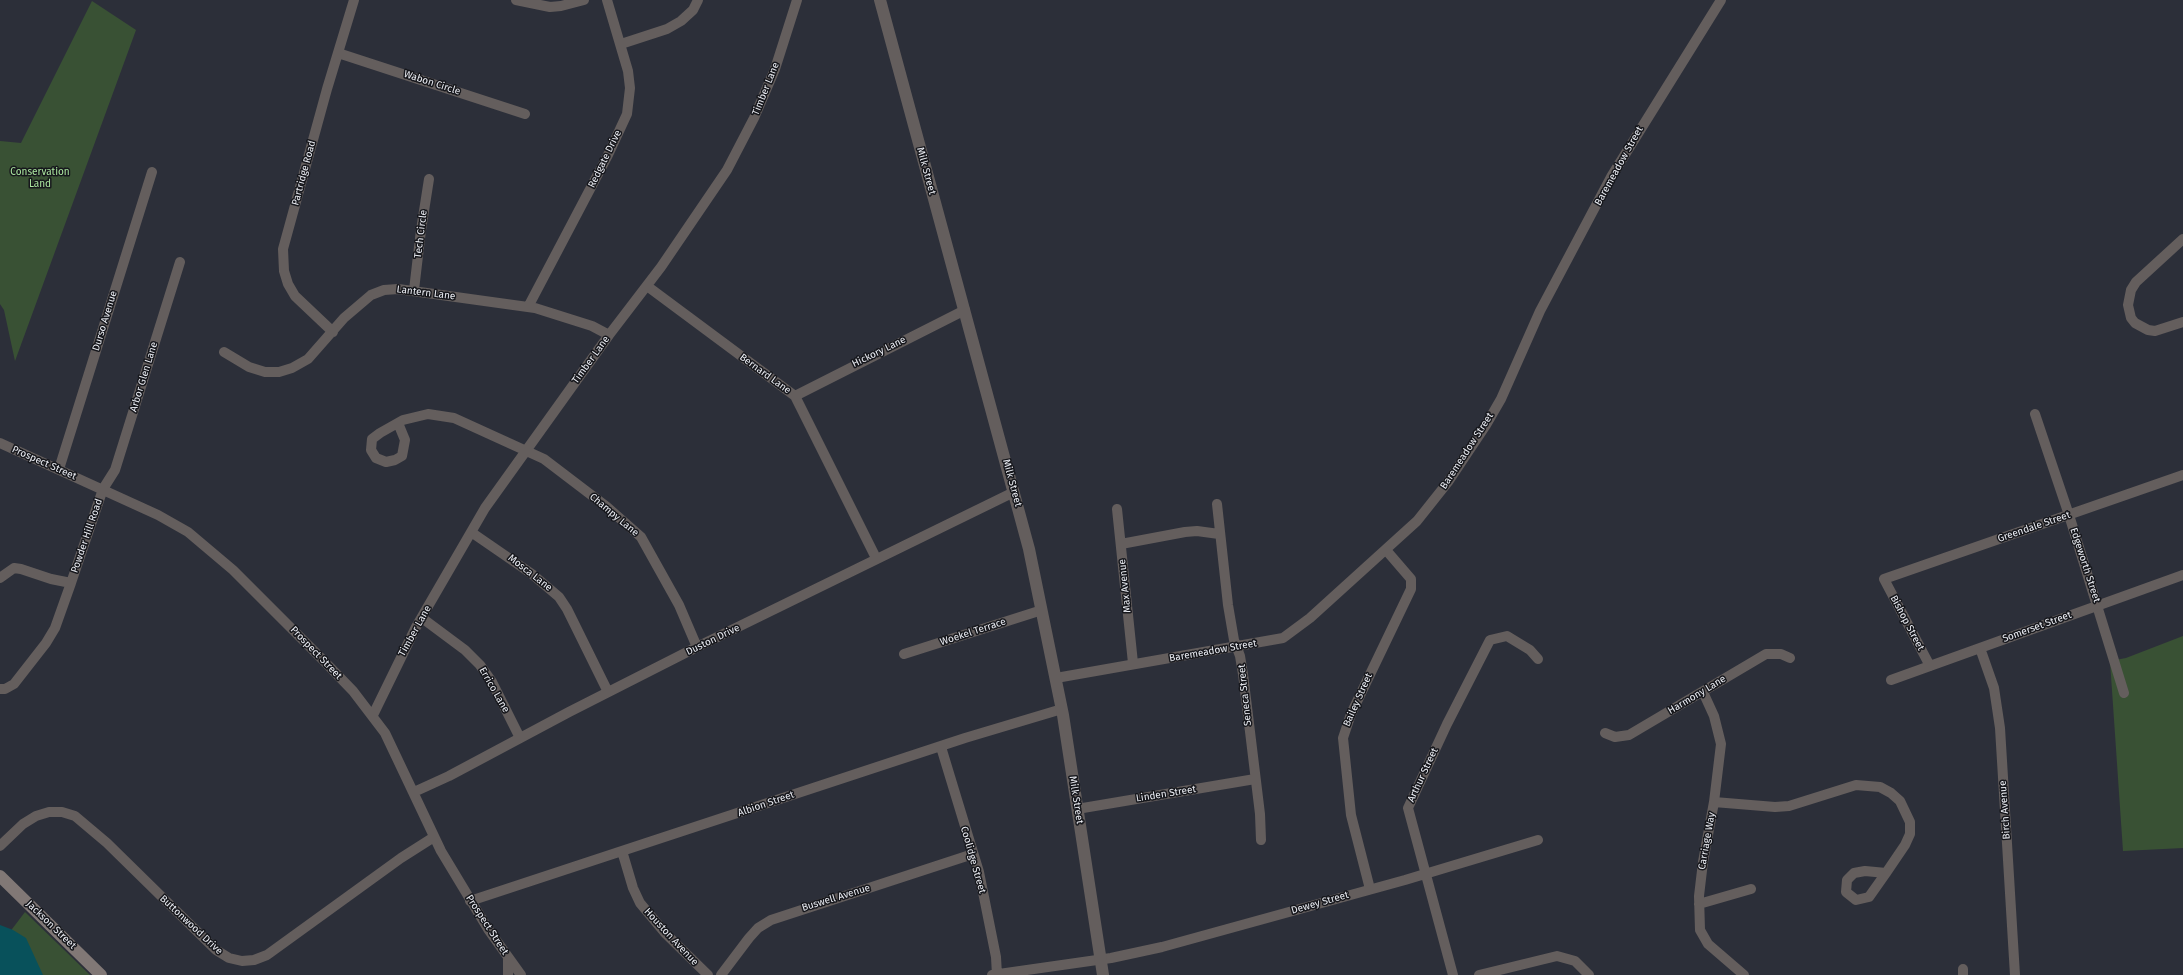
<!DOCTYPE html>
<style>
body{margin:0}
canvas{display:block;background:#2c2f39}
</style>
<canvas width="2183" height="975"></canvas>
<script>
const c = document.querySelector('canvas').getContext('2d');
c.lineJoin = 'round';
function fill(path, color) { c.fillStyle = color; c.fill(path, 'evenodd'); }
const poly = rows => new Path2D(rows.map(r => 'M' + r).join(''));
function trace(path, color, width, dash) { c.strokeStyle = color; c.lineWidth = width; c.lineCap = dash ? 'butt' : 'round'; c.setLineDash(dash || []); c.stroke(path); }
function label(font, color, halo, rows, align = 'center') {
  c.font = font + ' "Fira Sans",sans-serif'; c.lineWidth = 3; c.setLineDash([]); c.textBaseline = 'middle'; c.strokeStyle = halo; c.fillStyle = color; for (const [text, x, y, turn = 0] of rows) {
    c.save(); c.translate(x, y); c.rotate((+turn || 0) * Math.PI / 180); c.textAlign = isNaN(turn) ? turn : align; if (halo) c.strokeText(text, 0, 0); c.fillText(text, 0, 0); c.restore();
  }
}
fill(poly([
 [92,1,136,30,15,361,4,310,0,304,0,141,21,143],
 [2183,636,2183,848,2123,851,2110,661,2126,658],
 [25,912,90,975,0,975,0,945]
]), '#395134');
fill(poly([
 [0,925,13,930,26,938,43,975,0,975]
]), '#08515b');
trace(poly([
 [516,0,550,7,561,6,584,0],
 [621,44,667,29,681,21,693,10,698,0],
 [338,53,525,114],
 [2183,239,2136,282,2131,290,2128,305,2131,318,2135,323,2148,330,2155,331,2183,322],
 [647,286,795,396,876,558],
 [414,290,421,230,429,179],
 [528,307,608,155,627,114,630,88,628,71,607,0],
 [333,332,295,296,288,284,284,271,283,249,327,89,354,0],
 [224,352,249,367,265,372,279,372,292,368,308,359,344,318,371,295,384,290,398,289,535,308,592,326,609,335],
 [795,396,965,310],
 [2035,414,2069,515,2124,693],
 [398,423,405,440,402,456,395,460,386,462,376,458,371,450,372,439,380,433,403,420,428,414,454,418,544,459,607,507,641,537,679,605,697,647],
 [0,443,158,515,188,532,233,570,323,660,353,691,385,733,441,851,488,929,521,975],
 [59,469,152,172],
 [1217,504,1228,605,1234,640,1240,656,1243,674,1260,814,1261,840],
 [1117,509,1133,663],
 [471,532,532,574,559,597,567,609,608,692],
 [1121,544,1185,532,1197,531,1219,534],
 [0,578,14,568,21,569,51,579,71,583,55,628,46,643,14,684,5,689,0,689],
 [71,583,103,489,115,470,180,262],
 [422,618,465,650,480,665,492,682,520,738],
 [1980,648,1994,688,2000,728,2015,975],
 [904,654,1042,610],
 [1930,666,1884,579,2183,475],
 [1056,678,1283,638,1310,618,1417,521,1448,482,1486,425,1501,399,1540,311,1611,177,1721,0],
 [1891,680,2183,575],
 [1703,692,1714,716,1721,744,1714,802,1703,862,1699,896,1700,930,1708,944,1744,975],
 [373,715,416,627,485,508,609,335,661,267,727,170,754,118,775,69,797,0],
 [1605,733,1615,737,1629,735,1766,654,1781,654,1790,658],
 [941,747,979,872,996,957,997,975],
 [414,792,449,776,569,712,697,647,1014,492],
 [1714,802,1775,807,1789,806,1856,785,1880,787,1891,793,1900,801,1910,822,1910,834,1905,845,1886,873,1869,897,1856,900,1846,892,1847,880,1854,873,1865,871,1886,873],
 [1077,809,1255,779],
 [0,846,23,824,36,816,49,812,62,812,75,816,107,843,216,950,229,958,242,961,254,960,267,955,401,858,434,837],
 [622,851,633,888,640,903,666,934,708,975],
 [1370,889,1351,815,1343,738,1351,714,1411,589,1411,579,1386,550],
 [470,901,965,738,1062,709],
 [1699,904,1751,889],
 [508,957,508,975],
 [1963,969,1963,975],
 [721,975,749,938,758,928,771,920,973,854],
 [992,975,1111,958,1162,947,1405,880,1538,840],
 [1453,975,1408,808,1447,724,1490,640,1507,636,1530,650,1538,659],
 [1479,975,1557,956,1575,961,1589,975]
]), '#645e5d', 10);
trace(poly([
 [880,0,1029,549,1063,715,1103,975]
]), '#645e5d', 12);
trace(poly([
 [0,876,101,975]
]), '#817876', 12);
label('10px', '#eceef4', '#16171c', [
 ["Wabon Circle",432,83,18],
 ["Timber Lane",766,89,-68],
 ["Redgate Drive",605,159,-64],
 ["Baremeadow Street",1619,166,-61],
 ["Milk Street",926,171,75],
 ["Partridge Road",304,173,-75],
 ["Tech Circle",421,234,-83],
 ["Lantern Lane",426,293,7],
 ["Durso Avenue",105,321,-73],
 ["Hickory Lane",879,352,-26],
 ["Timber Lane",591,360,-54],
 ["Bernard Lane",765,374,36],
 ["Arbor Glen Lane",144,377,-73],
 ["Baremeadow Street",1467,451,-57],
 ["Prospect Street",44,463,24],
 ["Milk Street",1012,483,75],
 ["Champy Lane",614,515,40],
 ["Greendale Street",2034,527,-19],
 ["Powder Hill Road",87,536,-71],
 ["Edgeworth Street",2085,565,72],
 ["Mosca Lane",530,573,38],
 ["Max Avenue",1125,586,-96],
 ["Bishop Street",1907,623,62],
 ["Somerset Street",2037,627,-20],
 ["Timber Lane",415,631,-61],
 ["Woekel Terrace",973,632,-18],
 ["Duston Drive",713,640,-26],
 ["Baremeadow Street",1213,651,-10],
 ["Prospect Street",316,653,46],
 ["Errico Lane",494,690,60],
 ["Seneca Street",1245,695,-96],
 ["Harmony Lane",1697,695,-31],
 ["Bailey Street",1358,700,-66],
 ["Arthur Street",1423,775,-65],
 ["Linden Street",1166,794,-9],
 ["Milk Street",1076,800,81],
 ["Albion Street",766,804,-19],
 ["Birch Avenue",2005,810,-94],
 ["Carriage Way",1707,841,-80],
 ["Coolidge Street",973,860,74],
 ["Buswell Avenue",836,898,-17],
 ["Dewey Street",1320,903,-16],
 ["Jackson Street",51,925,44],
 ["Buttonwood Drive",191,925,43],
 ["Prospect Street",487,925,57],
 ["Houston Avenue",671,937,47]
]);
label('10px', '#abe69f', '#16171c', [
 ["Conservation",40,172],
 ["Land",40,184]
]);
</script>
